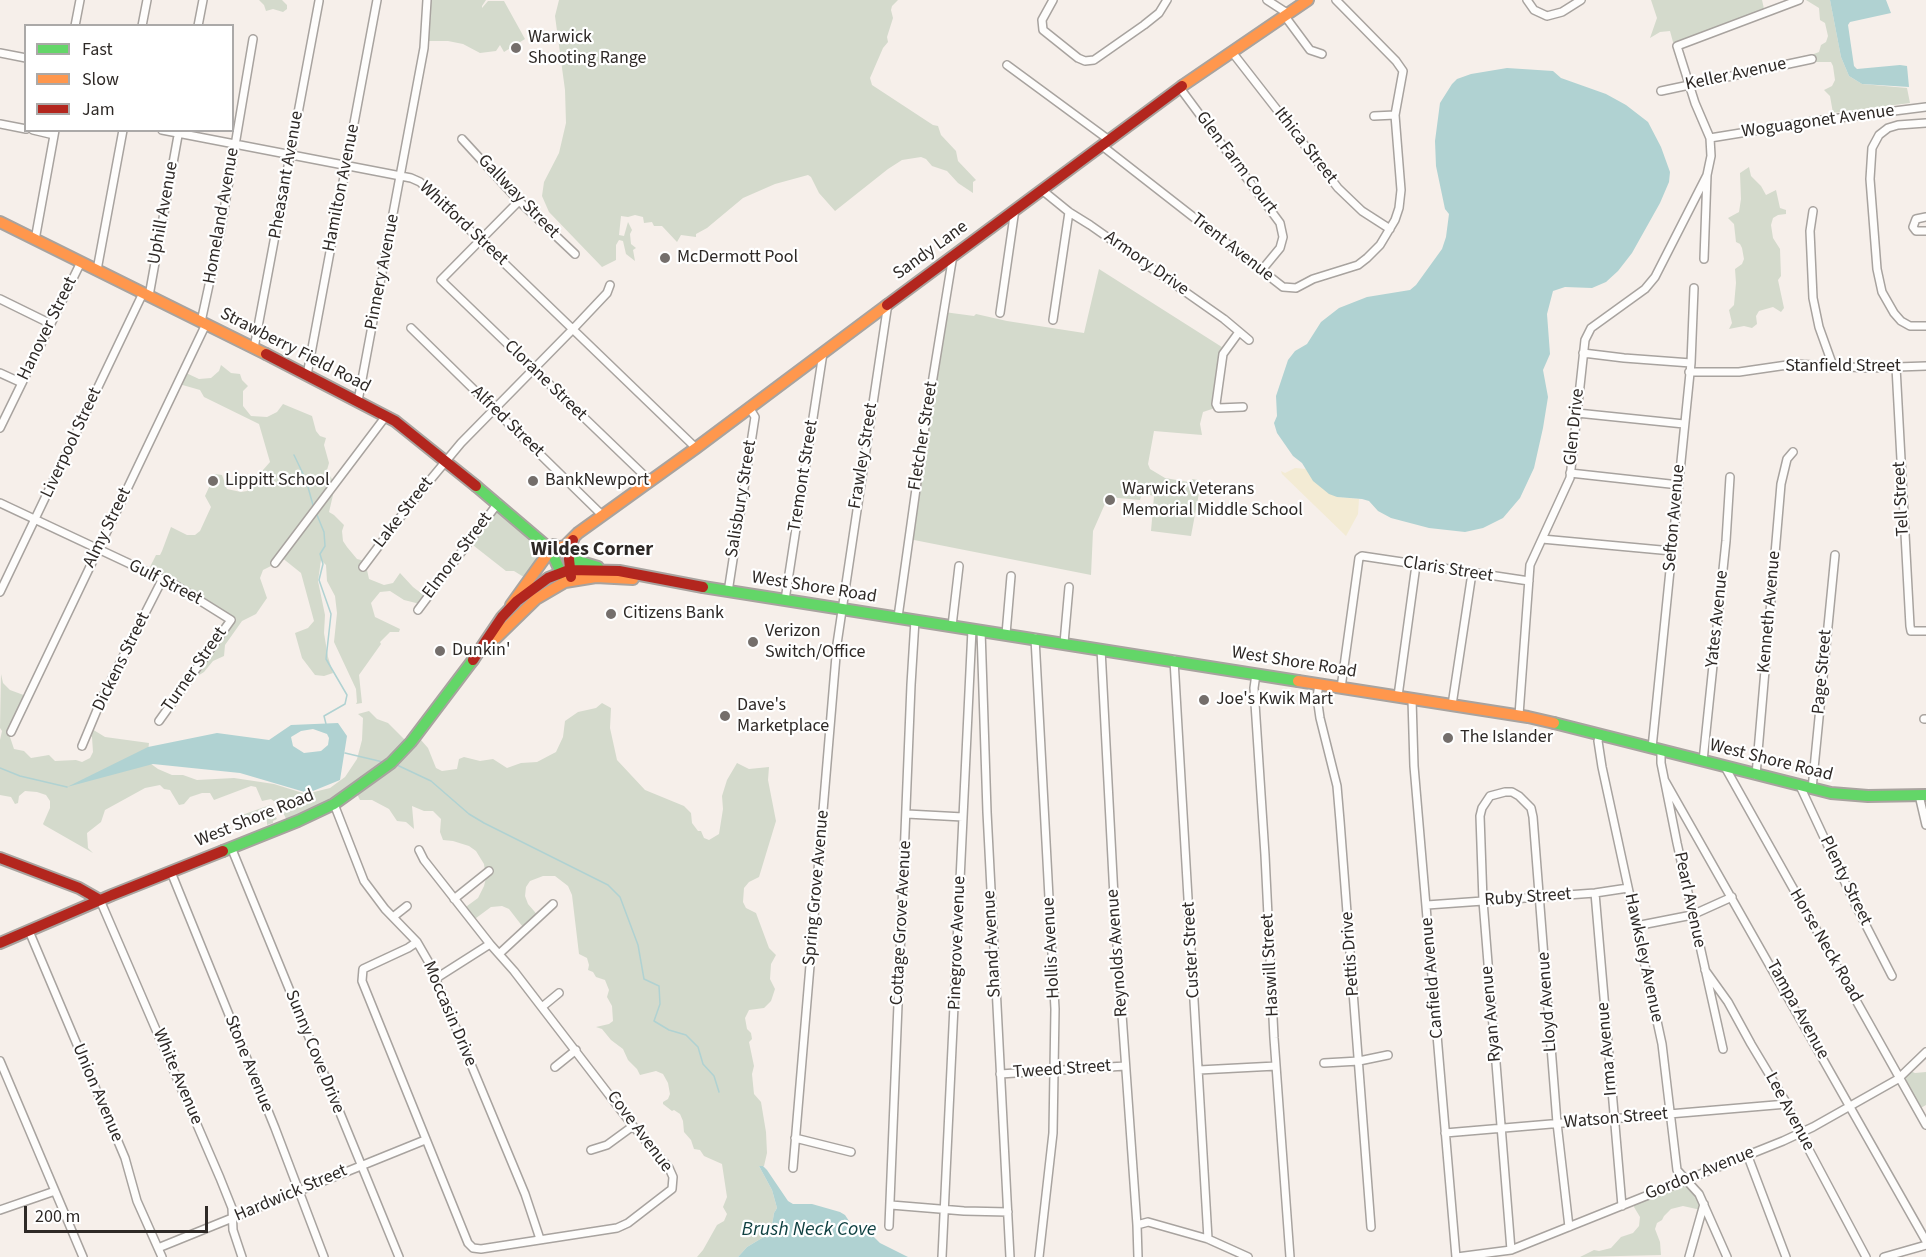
<!DOCTYPE html>
<style>
body{margin:0}
#map{position:relative;width:1926px;height:1257px;overflow:hidden;background:#f6efea;font-family:"Source Sans 3",sans-serif}
canvas{display:block}
.legend{position:absolute;left:24px;top:24px;width:210px;height:108px;box-sizing:border-box;background:#fff;border:2px solid #aba9a8;margin:0;padding:8px 10px;list-style:none;font-size:18px;color:#2e2926}
.legend li{display:flex;align-items:center;gap:12px;height:30px}
.legend b{width:30px;border:2px solid #aba9a8}
.scale{position:absolute;left:24px;top:1206px;width:184px;height:27px;box-sizing:border-box;border:3px solid #2e2926;border-top:0;padding-left:8px;font-size:18px;line-height:21px;white-space:nowrap;color:#2e2926;-webkit-text-stroke:4px #fff;paint-order:stroke}
</style>
<div id="map">
<canvas width="1926" height="1257"></canvas>
<ul class="legend">
<li><b style="height:8px;background:#63d668"></b>Fast</li>
<li><b style="height:8px;background:#ff974d"></b>Slow</li>
<li><b style="height:8px;background:#b3261e"></b>Jam</li>
</ul>
<div class="scale">200 m</div>
</div>
<script>
const c = document.querySelector('canvas').getContext('2d');
c.lineJoin = 'round';
function fill(path, color) { c.fillStyle = color; c.fill(path, 'evenodd'); }
const poly = rows => new Path2D(rows.map(r => 'M' + r).join(''));
function trace(path, color, width, dash) { c.strokeStyle = color; c.lineWidth = width; c.lineCap = dash ? 'butt' : 'round'; c.setLineDash(dash || []); c.stroke(path); }
function label(font, color, halo, rows, align = 'center') {
  c.font = font + ' "Source Sans 3",sans-serif'; c.lineWidth = 4.5; c.setLineDash([]); c.textBaseline = 'middle'; c.strokeStyle = halo; c.fillStyle = color; for (const [text, x, y, turn = 0] of rows) {
    c.save(); c.translate(x, y); c.rotate((+turn || 0) * Math.PI / 180); c.textAlign = isNaN(turn) ? turn : align; if (halo) c.strokeText(text, 0, 0); c.fillText(text, 0, 0); c.restore();
  }
}
fill(poly([
 [259,0,282,0,287,5,287,9,283,12,273,9,266,11,264,5],
 [429,0,486,0,482,6,482,8,488,1,504,1,525,39,504,52,500,45,496,51,480,53,463,44,448,41,426,41],
 [559,0,898,0,892,6,891,10,893,18,887,37,888,42,883,48,870,78,872,85,933,125,938,126,941,135,956,151,958,161,976,180,973,182,973,193,958,183,947,171,932,166,926,159,921,157,902,160,888,169,835,211,819,193,811,177,808,175,775,184,743,198,707,228,696,234,696,237,681,235,677,242,662,226,654,226,652,222,644,223,643,217,635,215,628,217,621,216,619,235,624,236,628,222,632,230,630,234,631,244,636,248,633,250,635,261,626,254,623,241,619,240,616,245,616,260,602,267,549,212,542,196,544,182,559,153,566,123,565,90,555,16],
 [1651,0,1762,0,1765,13,1678,45,1673,42,1670,31,1660,32,1650,38,1657,18],
 [1806,0,1830,0,1841,57,1849,76,1862,84,1907,88,1910,103,1833,113,1830,96,1824,90,1832,86,1835,80,1833,66,1831,62,1815,62,1812,59,1802,62,1806,57,1819,52,1821,45,1826,42,1828,36,1825,23,1820,20,1819,8],
 [1749,167,1751,176,1761,186,1766,195,1776,190,1780,208,1786,210,1786,214,1778,215,1773,218,1771,225,1773,238,1780,249,1781,276,1778,280,1784,308,1781,312,1773,307,1759,311,1756,316,1757,324,1752,328,1744,326,1729,329,1732,323,1729,310,1734,305,1736,283,1735,269,1742,264,1744,259,1742,248,1740,244,1736,242,1734,224,1728,218,1739,212,1741,199,1740,173],
 [1099,269,1225,349,1218,407,1203,412,1200,424,1202,435,1154,431,1148,464,1150,469,1165,478,1194,483,1192,479,1198,480,1199,493,1191,536,1151,531,1154,496,1142,493,1140,500,1108,497,1093,531,1091,575,909,539,944,312,974,316,976,314,1007,321,1084,333],
 [221,365,231,373,240,374,242,380,248,386,243,391,243,406,251,416,267,417,277,412,283,404,312,416,316,431,320,436,326,438,324,445,329,463,327,470,334,483,330,489,333,495,329,512,334,515,344,525,342,531,343,541,347,547,357,559,365,561,369,579,384,585,393,583,400,573,413,587,426,597,420,604,404,600,390,591,380,592,371,603,375,617,400,629,399,632,390,632,380,642,381,644,359,675,362,703,356,704,357,702,356,689,334,642,337,613,335,596,327,581,326,565,321,560,318,581,325,615,324,633,328,657,333,673,324,676,315,675,302,658,295,633,308,628,314,621,301,573,281,557,275,564,263,570,260,578,267,598,256,614,242,621,225,645,224,656,213,661,204,672,196,677,190,672,226,618,148,571,156,555,160,555,162,551,171,527,187,535,195,535,200,531,211,507,205,496,215,474,222,475,227,489,241,492,247,491,263,476,263,470,270,462,259,424,204,397,200,390,179,384,184,372,199,379,211,378,219,371],
 [497,504,552,550,527,579,514,571,506,571,469,542],
 [1,674,3,683,10,690,29,697,10,737,14,749,24,751,31,758,49,755,55,761,76,760,82,762,90,758,93,752,92,737,89,734,92,729,105,737,149,743,147,761,158,769,172,775,183,775,197,780,234,778,274,784,306,794,330,788,345,777,357,759,362,740,363,718,358,714,369,711,377,719,388,723,410,745,418,738,421,740,428,748,436,768,442,771,457,769,459,759,464,757,480,761,493,759,507,768,521,763,537,762,556,752,563,737,565,721,578,712,596,708,602,703,611,708,610,728,617,760,645,790,684,806,691,813,692,823,698,831,701,831,704,838,709,840,719,834,723,809,722,796,727,780,737,763,749,769,769,767,768,780,776,821,759,877,749,882,744,888,743,902,746,908,756,913,769,948,776,955,771,964,770,979,775,989,771,1001,764,1008,749,1010,745,1018,747,1029,751,1033,752,1039,749,1042,754,1066,752,1074,754,1094,761,1102,766,1132,767,1153,764,1166,759,1166,772,1190,777,1208,774,1213,771,1231,767,1235,747,1247,738,1257,697,1257,703,1250,717,1225,724,1221,727,1214,723,1207,727,1197,722,1164,704,1156,700,1150,694,1149,691,1140,684,1132,683,1121,680,1114,674,1110,672,1111,663,1104,663,1102,668,1099,670,1094,668,1083,663,1074,656,1071,640,1075,637,1069,628,1060,623,1049,611,1040,602,1029,596,1027,609,1024,613,1021,612,1006,607,997,609,990,605,980,596,977,593,972,588,970,589,965,587,958,579,954,572,895,568,886,555,876,543,876,530,881,526,887,525,896,528,904,540,918,526,931,509,909,502,906,491,907,472,921,463,909,478,898,484,886,486,878,484,864,476,851,469,846,453,841,443,840,440,832,441,819,433,811,424,811,412,806,414,829,406,822,397,821,389,809,372,800,360,800,356,792,289,825,280,806,271,799,262,801,256,787,251,786,214,800,210,793,202,793,190,797,184,804,179,805,170,790,164,789,160,785,145,788,105,810,101,822,87,833,88,848,93,853,44,825,43,824,50,808,50,801,46,795,37,792,25,791,19,796,18,803,15,804,11,797,0,795,0,740,2,731,0,728],
 [270,805,277,819,273,821,273,823,267,825,267,821,263,821,246,826,243,823,242,815],
 [1908,1070,1915,1073,1926,1072,1926,1105,1919,1109,1900,1075],
 [1685,1179,1699,1192,1701,1210,1683,1206,1671,1209,1664,1216,1662,1220,1657,1223,1655,1229,1660,1242,1661,1255,1580,1257,1594,1250,1599,1251,1611,1248,1621,1237,1633,1233,1639,1226,1640,1217,1634,1207,1634,1201]
]), '#d4dacc');
fill(poly([
 [1295,468,1306,469,1337,497,1359,499,1358,514,1346,536,1282,474,1281,471,1285,473]
]), '#f3ebd4');
fill(poly([
 [1830,0,1886,0,1891,13,1850,22,1848,25,1854,66,1857,69,1900,65,1907,66,1909,87,1862,84,1849,76,1841,57],
 [1507,68,1553,71,1561,78,1606,94,1626,105,1648,122,1661,147,1670,172,1669,182,1660,203,1632,253,1618,271,1606,282,1592,288,1565,287,1553,291,1547,314,1550,354,1543,370,1548,397,1543,428,1534,468,1520,498,1503,518,1483,528,1465,532,1429,528,1391,518,1378,511,1369,501,1362,499,1337,497,1329,494,1313,481,1302,463,1293,456,1277,433,1274,423,1277,416,1276,396,1288,360,1295,351,1307,344,1321,322,1339,308,1367,297,1410,290,1416,285,1442,249,1446,237,1449,214,1445,209,1436,166,1435,141,1440,103,1452,84,1457,79,1471,74],
 [338,723,347,736,340,780,308,793,240,773,153,764,67,787,148,747,217,733,269,740,291,725],
 [313,729,327,734,329,738,328,745,321,751,304,753,293,746,291,737,301,731],
 [759,1166,763,1166,767,1170,788,1201,793,1204,812,1204,840,1212,845,1215,853,1227,871,1234,880,1243,908,1257,738,1257,747,1247,767,1235,771,1231,774,1213,777,1208,772,1190]
]), '#b0d2d2');
trace(poly([
 [294,455,306,480,313,505],
 [317,515,324,532,325,546,320,554,323,564,319,580,331,614,326,659,347,695,345,704,324,716,326,724],
 [345,753,383,762],
 [397,765,431,781,469,814,484,823,608,885,620,897,638,945,644,979,659,986,660,1004,654,1021,669,1030,686,1035,698,1047,703,1064,714,1076,719,1092],
 [0,768,20,776,67,787]
]), '#b0d2d2', 1.5);
const street = poly([
 [1053,0,1042,20,1043,30,1078,58,1085,61,1094,60,1144,25,1159,13,1167,0],
 [1267,0,1287,13],
 [1527,0,1534,10,1547,16,1562,12,1581,0],
 [1284,15,1310,50,1322,54],
 [75,26,80,0],
 [142,26,147,0],
 [198,26,203,0],
 [1232,52,1338,188,1362,211,1390,229],
 [0,53,26,58],
 [1007,65,1109,140],
 [1180,88,1280,223,1283,237,1280,248,1261,271],
 [1661,91,1812,59],
 [1374,116,1395,115],
 [1926,123,1898,125,1888,128,1879,135,1872,148,1870,179,1877,269,1882,292,1894,313,1901,321,1910,326,1926,326],
 [0,124,26,129],
 [33,130,54,135],
 [162,130,411,178,420,182,696,448],
 [1710,138,1815,121,1926,107],
 [462,139,519,201,575,254],
 [1101,145,1283,287,1296,288,1313,279,1358,265,1367,258,1380,245,1395,220,1399,208,1401,190,1395,115,1403,71,1396,61,1336,0],
 [1042,190,1069,212,1090,225,1224,319,1249,340],
 [519,201,441,280,650,481],
 [1813,211,1810,231,1813,298,1819,327,1833,366],
 [1926,217,1916,219,1913,227,1916,231,1926,231],
 [35,240,55,130],
 [1704,259,1707,175,1711,156,1710,138,1695,103,1677,46,1799,0],
 [97,270,123,130],
 [149,296,179,130],
 [0,299,51,324],
 [1000,313,1015,209],
 [1053,320,1069,212],
 [201,322,220,234,253,39],
 [411,328,603,516],
 [1239,332,1223,354,1216,404,1218,408,1243,407],
 [254,348,319,1],
 [1583,353,1624,358,1691,363],
 [1896,367,1910,626,1911,631,1926,631],
 [1689,372,1739,372,1794,364,1868,368,1926,366],
 [0,373,22,383],
 [307,375,377,0],
 [358,401,424,48,427,0],
 [1577,413,1684,424],
 [0,428,81,262],
 [1570,473,1679,485],
 [0,503,175,585,231,620,159,721],
 [1542,539,1672,551],
 [275,563,386,416],
 [363,567,411,503,461,443,573,329,607,293,610,285],
 [0,592,143,293],
 [728,592,755,417,749,407],
 [785,600,823,353],
 [418,610,498,503],
 [898,617,923,439,953,255],
 [952,626,959,566],
 [981,630,987,812,1010,1257],
 [1006,634,1011,576],
 [1035,638,1055,1009,1053,1133,1039,1257],
 [1064,643,1069,587],
 [1101,649,1115,916,1137,1225,1138,1257],
 [1174,660,1208,1239],
 [1256,674,1254,688,1265,855,1274,1038,1290,1257],
 [1319,684,1317,697,1320,718,1337,786,1340,821,1371,1227],
 [1341,688,1359,558,1362,556,1529,581],
 [1398,696,1416,565],
 [1412,699,1414,766,1456,1257],
 [1452,705,1472,573],
 [1519,715,1530,565,1570,478,1585,340,1591,328,1645,289,1655,277,1707,175],
 [1924,719,1926,719],
 [11,732,206,324],
 [1600,734,1598,741,1602,767,1662,1044,1677,1170,1699,1194,1727,1257],
 [82,746,102,698,162,580],
 [1652,748,1691,363,1694,288],
 [1661,752,1661,763,1677,843,1723,1049],
 [1703,761,1726,541,1730,477],
 [1725,767,1926,1125],
 [1756,775,1781,484,1787,459,1793,452],
 [1665,781,1926,1241],
 [1800,786,1856,906,1892,976],
 [1812,789,1835,555],
 [1919,795,1926,825],
 [334,804,364,881,385,909,417,942,428,961,525,1194,540,1239],
 [907,814,963,817],
 [231,847,399,1257],
 [171,872,275,1128,324,1257],
 [1595,893,1622,1206],
 [454,899,489,871],
 [100,900,220,1178,232,1208,233,1230,242,1257],
 [1427,905,1595,893,1628,888],
 [393,917,407,906],
 [1636,926,1692,915,1732,897],
 [29,931,125,1158,137,1201,162,1257],
 [417,942,408,948,363,969,362,981,468,1243,473,1248,481,1249,617,1228,628,1223,672,1189,673,1177,669,1168,633,1126,514,971,490,944,424,860,419,850],
 [499,954,553,904],
 [1705,970,1728,1002,1751,1044,1787,1104,1800,1133,1866,1257],
 [435,979,490,944],
 [542,1007,559,993],
 [0,1061,83,1257],
 [1324,1063,1359,1061,1388,1055],
 [555,1067,576,1050],
 [1199,1070,1276,1066],
 [1000,1074,1125,1066],
 [1445,1133,1787,1104],
 [795,1138,851,1152],
 [591,1150,607,1145,633,1126],
 [1747,1154,1786,1257],
 [793,1168,837,644,888,303],
 [891,1205,964,1211,1008,1212],
 [0,1210,55,1191],
 [1137,1225,1148,1222,1208,1239,1248,1257],
 [889,1226,911,685,915,620],
 [158,1248,425,1140],
 [1511,1250,1483,901,1480,816,1482,808,1490,796,1505,792,1512,792,1519,796,1531,808,1533,817,1557,1123,1569,1227],
 [942,1257,972,629],
 [1457,1257,1511,1250,1783,1141,1813,1127,1898,1079,1926,1052],
 [1689,1257,1704,1204],
 [1884,1257,1926,1245]
]);
const fast = poly([
 [476,486,550,549,564,579],
 [570,552,578,561,598,567],
 [703,587,1298,681],
 [1554,723,1831,793,1868,796,1926,795],
 [223,851,298,821,334,804,391,763,411,742,473,660]
]);
const slow = poly([
 [1182,86,1308,0],
 [0,222,266,354],
 [550,549,565,546,578,533,696,448,887,305],
 [511,605,554,545],
 [496,638,536,599,565,582,596,577,633,579],
 [1298,681,1528,717,1554,723]
]);
const jam = poly([
 [887,305,1182,86],
 [266,354,395,421,476,486],
 [571,577,569,559,570,544,573,540],
 [473,660,502,617,517,601,548,578,569,570,619,571,703,587],
 [0,858,79,888,100,900],
 [0,943,112,895,223,851]
]);
trace(street, '#a8a39f', 10);
trace(fast, '#a8a39f', 14);
trace(slow, '#a8a39f', 14);
trace(jam, '#a8a39f', 14);
trace(street, '#fefdfc', 7);
trace(fast, '#63d668', 10);
trace(slow, '#ff974d', 10);
trace(jam, '#b3261e', 10);
for (const [x, y, r, color] of [
 [516,48,6,"#746e6b"],
 [665,258,6,"#746e6b"],
 [213,481,6,"#746e6b"],
 [533,481,6,"#746e6b"],
 [1110,500,6,"#746e6b"],
 [611,614,6,"#746e6b"],
 [753,642,6,"#746e6b"],
 [440,651,6,"#746e6b"],
 [1204,700,6,"#746e6b"],
 [725,716,6,"#746e6b"],
 [1448,738,6,"#746e6b"]
]) { const dot = new Path2D(); dot.arc(x, y, r, 0, 2 * Math.PI); c.fillStyle = color; c.fill(dot); trace(dot, '#fff', 2); }
label('18px', '#2e2926', '#fff', [
 ["Warwick",528,38],
 ["Shooting Range",528,59],
 ["McDermott Pool",677,258],
 ["Lippitt School",225,481],
 ["BankNewport",545,481],
 ["Warwick Veterans",1122,490],
 ["Memorial Middle School",1122,511],
 ["Citizens Bank",623,614],
 ["Verizon",765,632],
 ["Switch/Office",765,653],
 ["Dunkin'",452,651],
 ["Joe's Kwik Mart",1216,700],
 ["Dave's",737,706],
 ["Marketplace",737,727],
 ["The Islander",1460,738]
], 'left');
label('18px', '#2e2926', '#fff', [
 ["Keller Avenue",1736,75,-12],
 ["Woguagonet Avenue",1818,122,-8],
 ["Ithica Street",1305,146,52],
 ["Glen Farm Court",1236,163,53],
 ["Pheasant Avenue",287,175,-80],
 ["Hamilton Avenue",342,188,-79],
 ["Gallway Street",518,197,46],
 ["Uphill Avenue",164,213,-80],
 ["Homeland Avenue",222,216,-80],
 ["Whitford Street",463,224,43],
 ["Trent Avenue",1232,248,38],
 ["Sandy Lane",931,251,-36],
 ["Armory Drive",1146,264,35],
 ["Pinnery Avenue",383,272,-79],
 ["Hanover Street",48,329,-64],
 ["Strawberry Field Road",295,351,27],
 ["Stanfield Street",1843,367],
 ["Clorane Street",545,381,44],
 ["Alfred Street",507,422,44],
 ["Glen Drive",1575,427,-84],
 ["Fletcher Street",924,436,-81],
 ["Liverpool Street",72,443,-65],
 ["Frawley Street",864,456,-81],
 ["Tremont Street",804,476,-81],
 ["Salisbury Street",742,499,-81],
 ["Tell Street",1902,499,-93],
 ["Lake Street",404,513,-52],
 ["Sefton Avenue",1675,518,-85],
 ["Almy Street",108,528,-64],
 ["Elmore Street",458,556,-53],
 ["Claris Street",1448,570,9],
 ["Gulf Street",165,583,27],
 ["West Shore Road",814,588,9],
 ["Kenneth Avenue",1770,612,-85],
 ["Yates Avenue",1718,619,-84],
 ["Dickens Street",122,662,-64],
 ["West Shore Road",1294,663,9],
 ["Turner Street",195,670,-55],
 ["Page Street",1823,672,-85],
 ["West Shore Road",1771,761,14],
 ["West Shore Road",255,819,-22],
 ["Plenty Street",1845,881,64],
 ["Spring Grove Avenue",817,888,-85],
 ["Ruby Street",1528,898,-4],
 ["Pearl Avenue",1689,900,78],
 ["Cottage Grove Avenue",902,923,-87],
 ["Pinegrove Avenue",958,943,-88],
 ["Shand Avenue",993,944,-93],
 ["Horse Neck Road",1825,946,60],
 ["Hollis Avenue",1052,948,-93],
 ["Custer Street",1192,950,-93],
 ["Reynolds Avenue",1118,953,-94],
 ["Pettis Drive",1351,954,-94],
 ["Hawksley Avenue",1643,958,78],
 ["Haswill Street",1271,965,-93],
 ["Canfield Avenue",1433,978,-95],
 ["Lloyd Avenue",1548,1002,-94],
 ["Tampa Avenue",1797,1010,61],
 ["Moccasin Drive",449,1014,67],
 ["Ryan Avenue",1492,1014,-95],
 ["Irma Avenue",1608,1049,-95],
 ["Sunny Cove Drive",314,1052,68],
 ["Stone Avenue",248,1064,68],
 ["Tweed Street",1062,1070,-4],
 ["White Avenue",177,1077,67],
 ["Union Avenue",97,1093,67],
 ["Lee Avenue",1789,1112,62],
 ["Watson Street",1616,1119,-5],
 ["Cove Avenue",639,1132,53],
 ["Gordon Avenue",1700,1174,-22],
 ["Hardwick Street",291,1194,-23]
]);
label('bold 20px', '#2e2926', '#fff', [
 ["Wildes Corner",592,551]
]);
label('italic 20px', '#104142', '#fff', [
 ["Brush Neck Cove",809,1231]
]);
</script>
